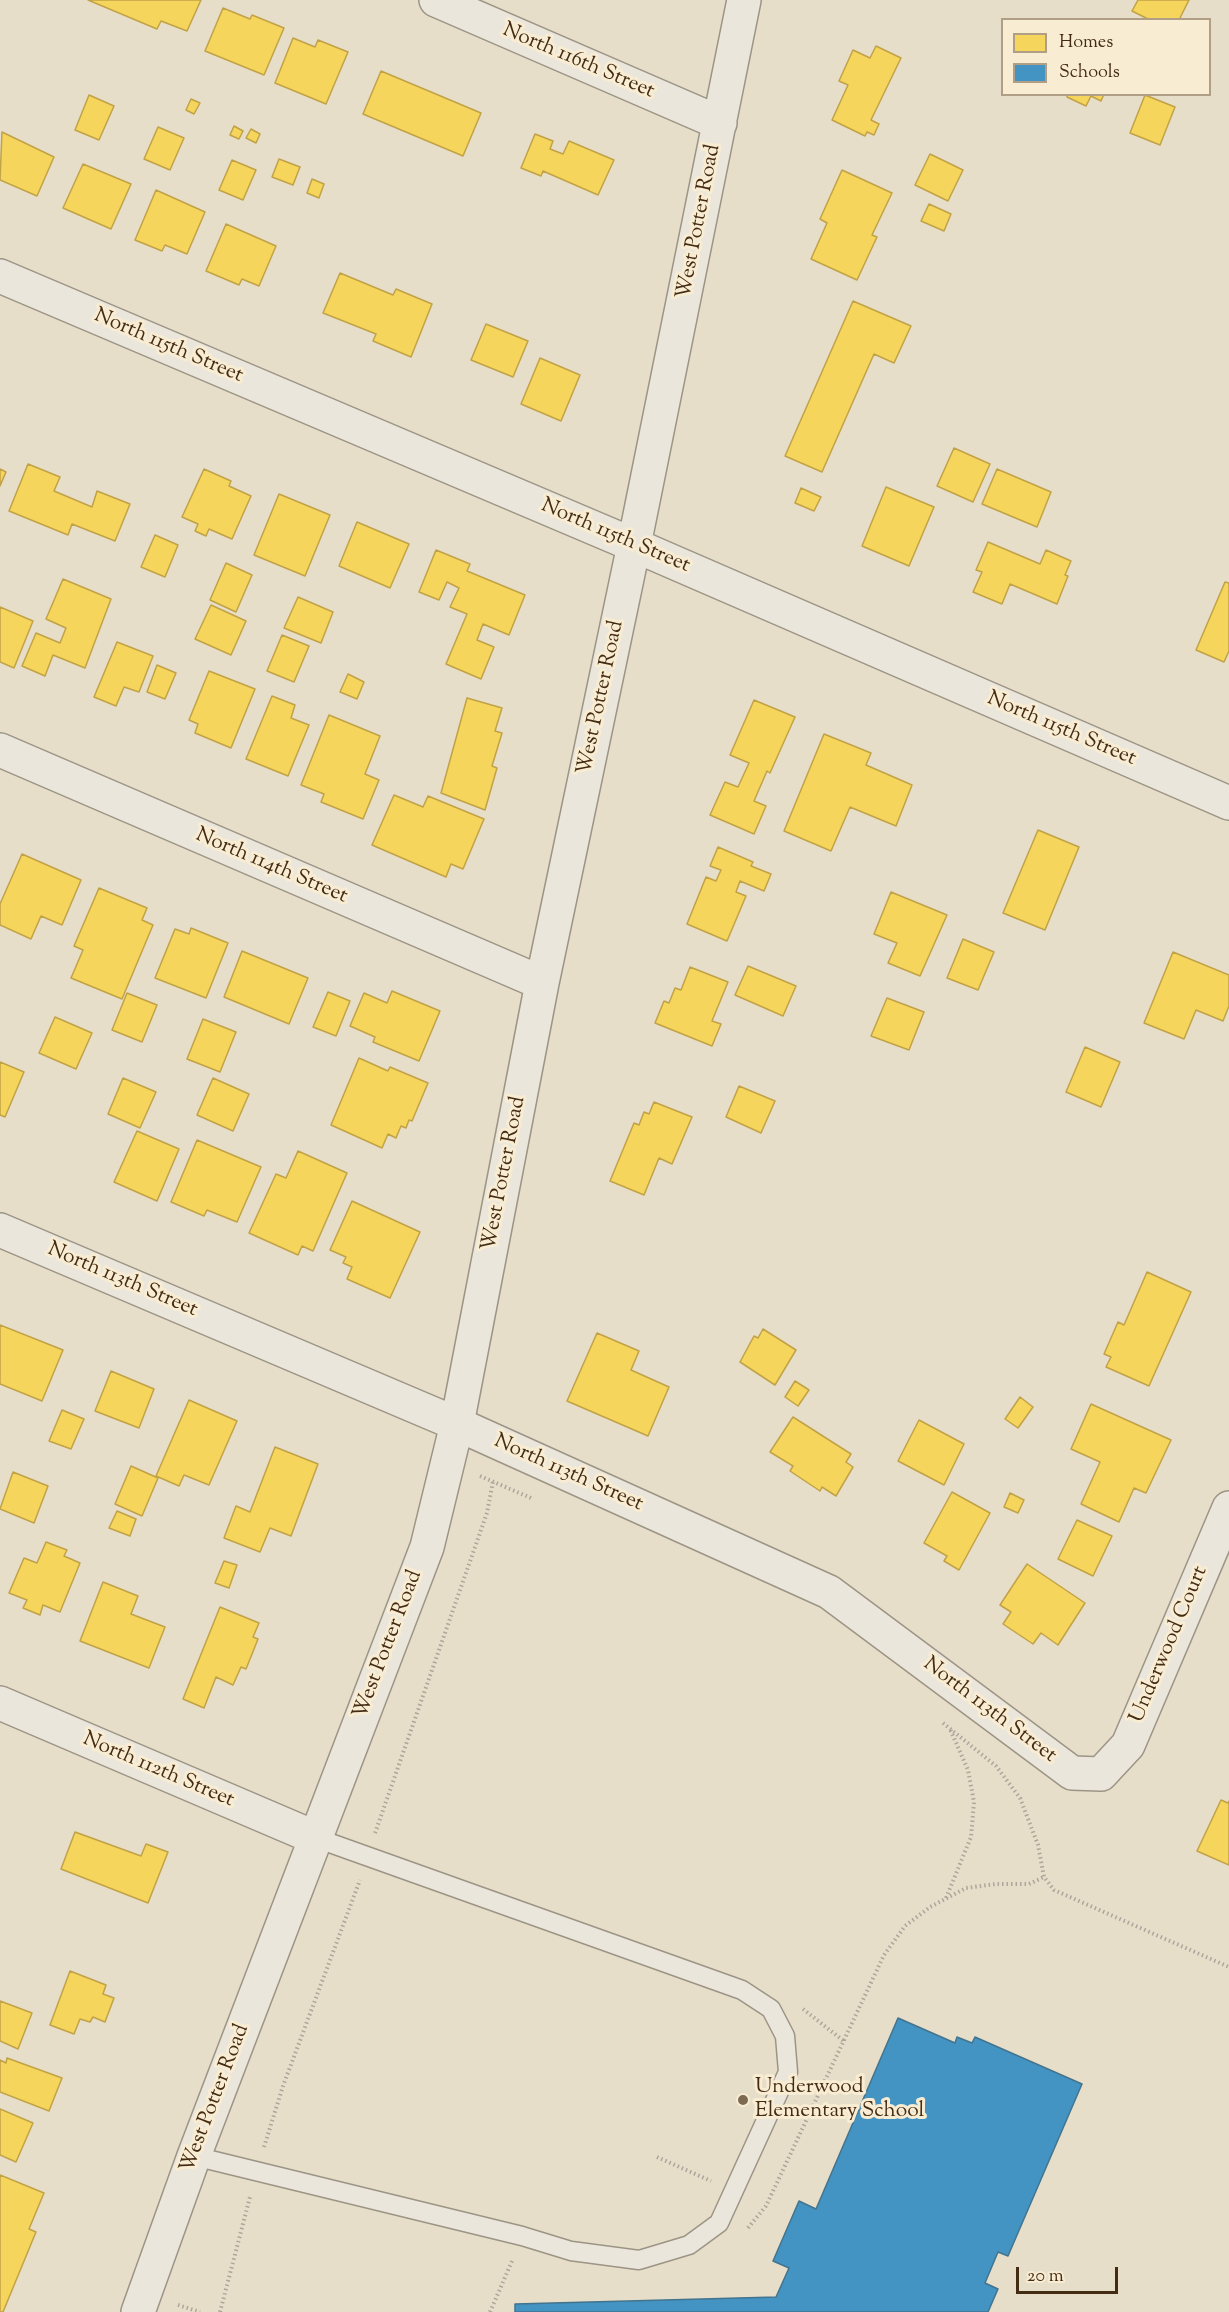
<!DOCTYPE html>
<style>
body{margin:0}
#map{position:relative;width:1229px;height:2312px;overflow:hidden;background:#e7dec9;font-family:"Sorts Mill Goudy",serif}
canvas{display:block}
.legend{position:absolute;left:1001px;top:18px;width:210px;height:78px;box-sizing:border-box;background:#f8ecd3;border:2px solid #b09f86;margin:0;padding:8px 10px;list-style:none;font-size:18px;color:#442b13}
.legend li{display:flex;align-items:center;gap:12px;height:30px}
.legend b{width:30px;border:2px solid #b09f86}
.scale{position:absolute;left:1016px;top:2267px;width:102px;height:27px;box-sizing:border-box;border:3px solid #442b13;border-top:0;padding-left:8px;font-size:18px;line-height:21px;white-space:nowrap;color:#442b13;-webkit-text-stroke:4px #f8ecd3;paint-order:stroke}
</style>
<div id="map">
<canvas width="1229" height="2312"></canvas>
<ul class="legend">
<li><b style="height:16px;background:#f6d55c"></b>Homes</li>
<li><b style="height:16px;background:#4393c3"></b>Schools</li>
</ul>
<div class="scale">20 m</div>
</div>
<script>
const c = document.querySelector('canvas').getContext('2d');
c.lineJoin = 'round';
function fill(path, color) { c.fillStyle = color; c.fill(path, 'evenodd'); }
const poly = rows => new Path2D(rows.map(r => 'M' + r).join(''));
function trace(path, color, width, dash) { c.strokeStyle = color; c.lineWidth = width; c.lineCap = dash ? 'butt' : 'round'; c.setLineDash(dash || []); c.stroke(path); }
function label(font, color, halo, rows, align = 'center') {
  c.font = font + ' "Sorts Mill Goudy",serif'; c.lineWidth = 6; c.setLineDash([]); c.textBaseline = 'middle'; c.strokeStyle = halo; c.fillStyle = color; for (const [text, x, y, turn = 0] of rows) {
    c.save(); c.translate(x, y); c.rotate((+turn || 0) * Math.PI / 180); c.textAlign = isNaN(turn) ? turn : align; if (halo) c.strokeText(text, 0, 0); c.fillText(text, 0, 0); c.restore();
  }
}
const homes = poly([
 [88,0,201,0,187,31,161,21,157,29,88,0],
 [1138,0,1189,0,1179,20,1150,20,1132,11,1138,0],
 [223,8,250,19,252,15,284,28,264,75,205,51,223,8],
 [293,38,315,47,318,40,348,52,326,104,275,83,293,38],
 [876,46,901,58,871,120,879,124,874,135,867,132,865,136,832,120,848,85,839,81,853,50,870,58,876,46],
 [381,71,481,113,463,156,363,114,381,71],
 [1068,94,1104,94,1101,101,1091,96,1086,106,1067,97,1068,94],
 [89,95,114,106,99,140,75,130,89,95],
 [1145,95,1175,107,1160,145,1130,133,1145,95],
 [191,99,200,103,194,114,186,110,191,99],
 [234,126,243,131,239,139,230,135,234,126],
 [158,127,184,138,170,170,144,159,158,127],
 [251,129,260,134,256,143,246,138,251,129],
 [2,132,54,157,37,196,0,180,2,132],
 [535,134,553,141,550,149,563,154,569,141,614,160,598,195,543,171,541,176,521,168,535,134],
 [930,154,963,170,948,201,915,185,930,154],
 [279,159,300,167,293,185,272,177,279,159],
 [232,160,256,170,243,200,219,190,232,160],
 [83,164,131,184,111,229,63,208,83,164],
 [842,170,892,193,872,235,877,237,857,280,811,259,827,223,820,219,842,170],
 [312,179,324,184,319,198,307,193,312,179],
 [156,190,205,212,187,254,165,245,162,251,135,240,156,190],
 [929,204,951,214,944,231,921,221,929,204],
 [226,224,276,246,259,286,242,279,239,285,206,271,226,224],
 [340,273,393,295,396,289,432,304,411,357,373,341,376,334,323,313,340,273],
 [853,301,911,326,894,363,874,354,822,472,785,456,853,301],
 [486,324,528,341,513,377,471,360,486,324],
 [540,358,580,375,561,421,521,404,540,358],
 [954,448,990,464,973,502,937,486,954,448],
 [28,464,60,477,54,491,92,507,97,491,130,504,115,541,72,524,68,535,9,511,28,464],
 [0,469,6,472,0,486,0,469],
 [204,469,231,481,229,486,251,496,232,539,209,529,206,536,195,531,198,524,182,517,204,469],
 [997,469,1051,492,1037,527,982,504,997,469],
 [886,487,934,507,909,566,862,546,886,487],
 [801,488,821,497,814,511,795,503,801,488],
 [279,494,330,515,305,576,254,555,279,494],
 [357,522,409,544,390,588,339,566,357,522],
 [155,535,178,545,165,577,141,567,155,535],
 [988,542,1040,564,1046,550,1071,561,1065,575,1068,576,1057,604,1010,584,1002,604,973,592,982,572,976,570,988,542],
 [436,550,470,564,467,571,525,595,509,635,483,624,477,640,494,647,481,679,446,664,467,614,450,607,459,588,447,582,439,600,419,592,436,550],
 [226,563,252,575,236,612,210,600,226,563],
 [63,579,111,599,85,668,53,655,45,676,22,666,36,633,60,643,66,628,46,619,63,579],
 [1225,582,1229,583,1229,651,1224,662,1196,650,1225,582],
 [298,597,333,612,321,643,284,628,298,597],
 [211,605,246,621,231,655,195,639,211,605],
 [0,607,33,621,14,668,0,662,0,607],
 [282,635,309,646,294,682,267,671,282,635],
 [117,642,153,656,139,692,124,687,116,706,94,697,117,642],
 [157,665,176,673,165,699,147,692,157,665],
 [209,671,255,689,231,748,195,733,198,724,189,720,209,671],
 [348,674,364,682,357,699,340,692,348,674],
 [272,696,295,705,291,718,309,725,288,776,246,759,272,696],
 [467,698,502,708,495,731,502,733,492,766,497,768,485,810,441,793,467,698],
 [754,700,795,717,770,773,767,771,754,801,766,806,754,834,710,815,725,782,738,787,749,763,730,755,754,700],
 [329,715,380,736,365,774,379,780,363,819,321,802,324,794,301,785,329,715],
 [824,734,871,753,866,765,912,785,896,826,850,807,831,851,784,831,824,734],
 [394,795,423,807,428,796,484,819,463,869,451,864,446,877,372,845,394,795],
 [1038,830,1079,847,1045,930,1003,913,1038,830],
 [718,847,753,862,751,866,771,874,764,891,740,881,736,892,746,896,727,941,687,924,706,877,716,881,721,870,710,866,718,847],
 [22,854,81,880,62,925,41,916,31,939,0,925,0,904,22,854],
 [99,888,147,908,142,920,153,925,122,999,71,978,83,950,74,946,99,888],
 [891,892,947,915,920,976,888,963,897,943,874,934,891,892],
 [191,928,228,943,206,998,155,978,175,929,189,934,191,928],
 [963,939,994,952,978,990,947,978,963,939],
 [242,951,308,978,289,1024,224,997,242,951],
 [1173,952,1229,975,1229,1006,1223,1021,1196,1010,1184,1039,1144,1023,1173,952],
 [748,966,796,986,783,1016,735,995,748,966],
 [690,967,728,982,712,1021,721,1024,712,1046,655,1023,664,1001,669,1003,675,988,681,990,690,967],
 [392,991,440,1011,419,1061,373,1042,375,1037,350,1026,364,993,387,1003,392,991],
 [328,992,350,1001,336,1036,313,1027,328,992],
 [127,993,157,1005,142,1042,112,1030,127,993],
 [887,998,924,1012,909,1050,871,1036,887,998],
 [55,1017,92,1033,76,1069,39,1053,55,1017],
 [203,1019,236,1032,220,1072,187,1059,203,1019],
 [1085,1047,1120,1062,1101,1107,1066,1092,1085,1047],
 [359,1058,388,1071,390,1067,428,1083,412,1121,409,1120,406,1128,401,1126,396,1138,388,1134,382,1148,331,1125,359,1058],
 [0,1062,24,1072,5,1117,0,1115,0,1062],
 [123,1078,156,1092,140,1128,108,1114,123,1078],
 [213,1078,249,1094,233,1131,197,1115,213,1078],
 [739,1086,775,1101,761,1133,726,1117,739,1086],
 [654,1102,692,1117,672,1164,659,1158,644,1195,610,1181,634,1123,639,1125,644,1112,649,1114,654,1102],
 [137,1131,179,1149,157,1201,114,1182,137,1131],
 [197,1140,261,1167,237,1222,207,1210,204,1216,171,1202,197,1140],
 [298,1151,347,1173,313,1251,302,1246,298,1255,249,1233,276,1174,286,1178,298,1151],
 [352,1201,420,1232,390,1298,347,1279,352,1267,343,1263,346,1257,330,1250,352,1201],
 [1147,1272,1191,1292,1149,1386,1106,1367,1111,1357,1104,1354,1118,1322,1124,1325,1147,1272],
 [0,1325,63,1350,42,1401,0,1384,0,1325],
 [763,1329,796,1350,775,1385,740,1362,754,1336,758,1338,763,1329],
 [597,1333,639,1351,631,1370,669,1387,648,1436,567,1401,597,1333],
 [111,1371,154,1389,139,1428,95,1411,111,1371],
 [795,1381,809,1390,798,1406,785,1397,795,1381],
 [1020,1397,1033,1407,1018,1428,1005,1419,1020,1397],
 [189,1400,237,1421,209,1485,184,1475,179,1486,156,1476,189,1400],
 [1091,1404,1171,1440,1146,1493,1134,1488,1119,1522,1081,1504,1100,1462,1071,1449,1091,1404],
 [62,1410,84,1419,71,1449,49,1441,62,1410],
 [793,1417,851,1454,846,1462,853,1467,836,1496,822,1487,820,1491,790,1471,793,1466,770,1452,793,1417],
 [919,1420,964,1444,944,1485,898,1461,919,1420],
 [275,1447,318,1464,291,1536,270,1528,260,1552,224,1538,236,1506,250,1512,275,1447],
 [131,1466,158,1478,142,1516,115,1504,131,1466],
 [13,1472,48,1486,34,1523,0,1509,13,1472],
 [952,1492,990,1513,959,1570,944,1561,947,1556,924,1543,952,1492],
 [1010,1493,1024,1500,1018,1513,1004,1507,1010,1493],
 [117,1511,136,1519,130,1536,109,1528,117,1511],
 [1077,1520,1112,1536,1093,1576,1058,1559,1077,1520],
 [46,1542,67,1550,64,1556,80,1563,60,1612,43,1605,40,1615,23,1608,27,1600,9,1593,24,1558,37,1563,46,1542],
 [224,1561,237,1565,229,1588,215,1583,224,1561],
 [1027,1564,1085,1603,1058,1645,1041,1633,1033,1644,1003,1624,1011,1612,1000,1605,1027,1564],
 [103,1582,138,1596,131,1614,165,1627,149,1668,80,1641,103,1582],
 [220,1607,259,1623,253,1637,258,1639,246,1669,241,1667,233,1685,216,1677,204,1708,183,1699,220,1607],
 [1221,1800,1228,1803,1229,1801,1229,1865,1197,1851,1221,1800],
 [75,1832,141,1856,146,1844,168,1852,148,1903,61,1869,75,1832],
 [70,1971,106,1985,103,1994,114,1998,105,2022,93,2017,90,2022,80,2019,74,2034,50,2025,70,1971],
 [0,2001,32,2013,18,2049,0,2041,0,2001],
 [7,2058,62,2078,49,2111,0,2092,0,2060,6,2063,7,2058],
 [0,2109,33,2123,16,2162,0,2155,0,2109],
 [0,2175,44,2193,29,2229,36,2232,3,2312,0,2312,0,2175]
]);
fill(homes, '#f6d55c');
trace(homes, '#c1a246', 1.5);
const schools = poly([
 [898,2018,955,2043,957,2037,972,2043,975,2037,1082,2084,1008,2256,998,2252,985,2283,998,2289,988,2312,515,2312,515,2304,776,2297,789,2268,773,2261,799,2201,816,2209,898,2018]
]);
fill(schools, '#4393c3');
trace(schools, '#43748e', 1.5);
const service = poly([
 [194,2156,522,2236,571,2251,639,2260,689,2245,719,2223,788,2072,785,2036,771,2009,742,1990,316,1838]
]);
const minor = poly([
 [436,0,720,123],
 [0,276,634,545,1229,803],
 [0,750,542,983],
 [0,1230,457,1424,829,1592,1072,1773,1101,1774,1128,1745,1229,1508],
 [0,1703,316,1838],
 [138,2312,194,2156,427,1547,457,1424,542,983,634,545,744,0]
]);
trace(service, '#9c9485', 21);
trace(minor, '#9c9485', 36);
trace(poly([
 [480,1476,531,1498],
 [943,1723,996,1766,1020,1798,1038,1845,1044,1877,1054,1890,1229,1967],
 [375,1833,487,1513,493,1481],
 [946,1898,971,1837,974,1802,968,1770,950,1729],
 [803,2009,845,2042],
 [264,2147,283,2086,360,1880],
 [657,2157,711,2181],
 [748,2228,766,2206,884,1955,905,1926,930,1907,966,1888,996,1884,1029,1884,1044,1877],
 [178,2305,200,2312],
 [220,2312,250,2197],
 [490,2312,512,2261]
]), '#aca69c', 4, [1.5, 3]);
trace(service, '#ebe6dc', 18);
trace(minor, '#ebe6dc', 33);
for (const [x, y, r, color] of [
 [743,2100,6,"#7d6a53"]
]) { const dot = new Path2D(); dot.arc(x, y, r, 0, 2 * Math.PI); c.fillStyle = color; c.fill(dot); trace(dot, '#f8ecd3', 2); }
label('21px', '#442b13', '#f8ecd3', [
 ["North 116th Street",578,62,23],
 ["West Potter Road",700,222,-79],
 ["North 115th Street",168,347,23],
 ["North 115th Street",615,537,23],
 ["West Potter Road",602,698,-78],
 ["North 115th Street",1061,730,23],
 ["North 114th Street",271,867,23],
 ["West Potter Road",505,1174,-79],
 ["North 113th Street",122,1281,23],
 ["North 113th Street",568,1474,24],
 ["West Potter Road",389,1645,-69],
 ["Underwood Court",1170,1645,-67],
 ["North 113th Street",989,1711,37],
 ["North 112th Street",158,1771,23],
 ["West Potter Road",216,2099,-69]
]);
label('21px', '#442b13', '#f8ecd3', [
 ["Underwood",755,2088],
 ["Elementary School",755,2112]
], 'left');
</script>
